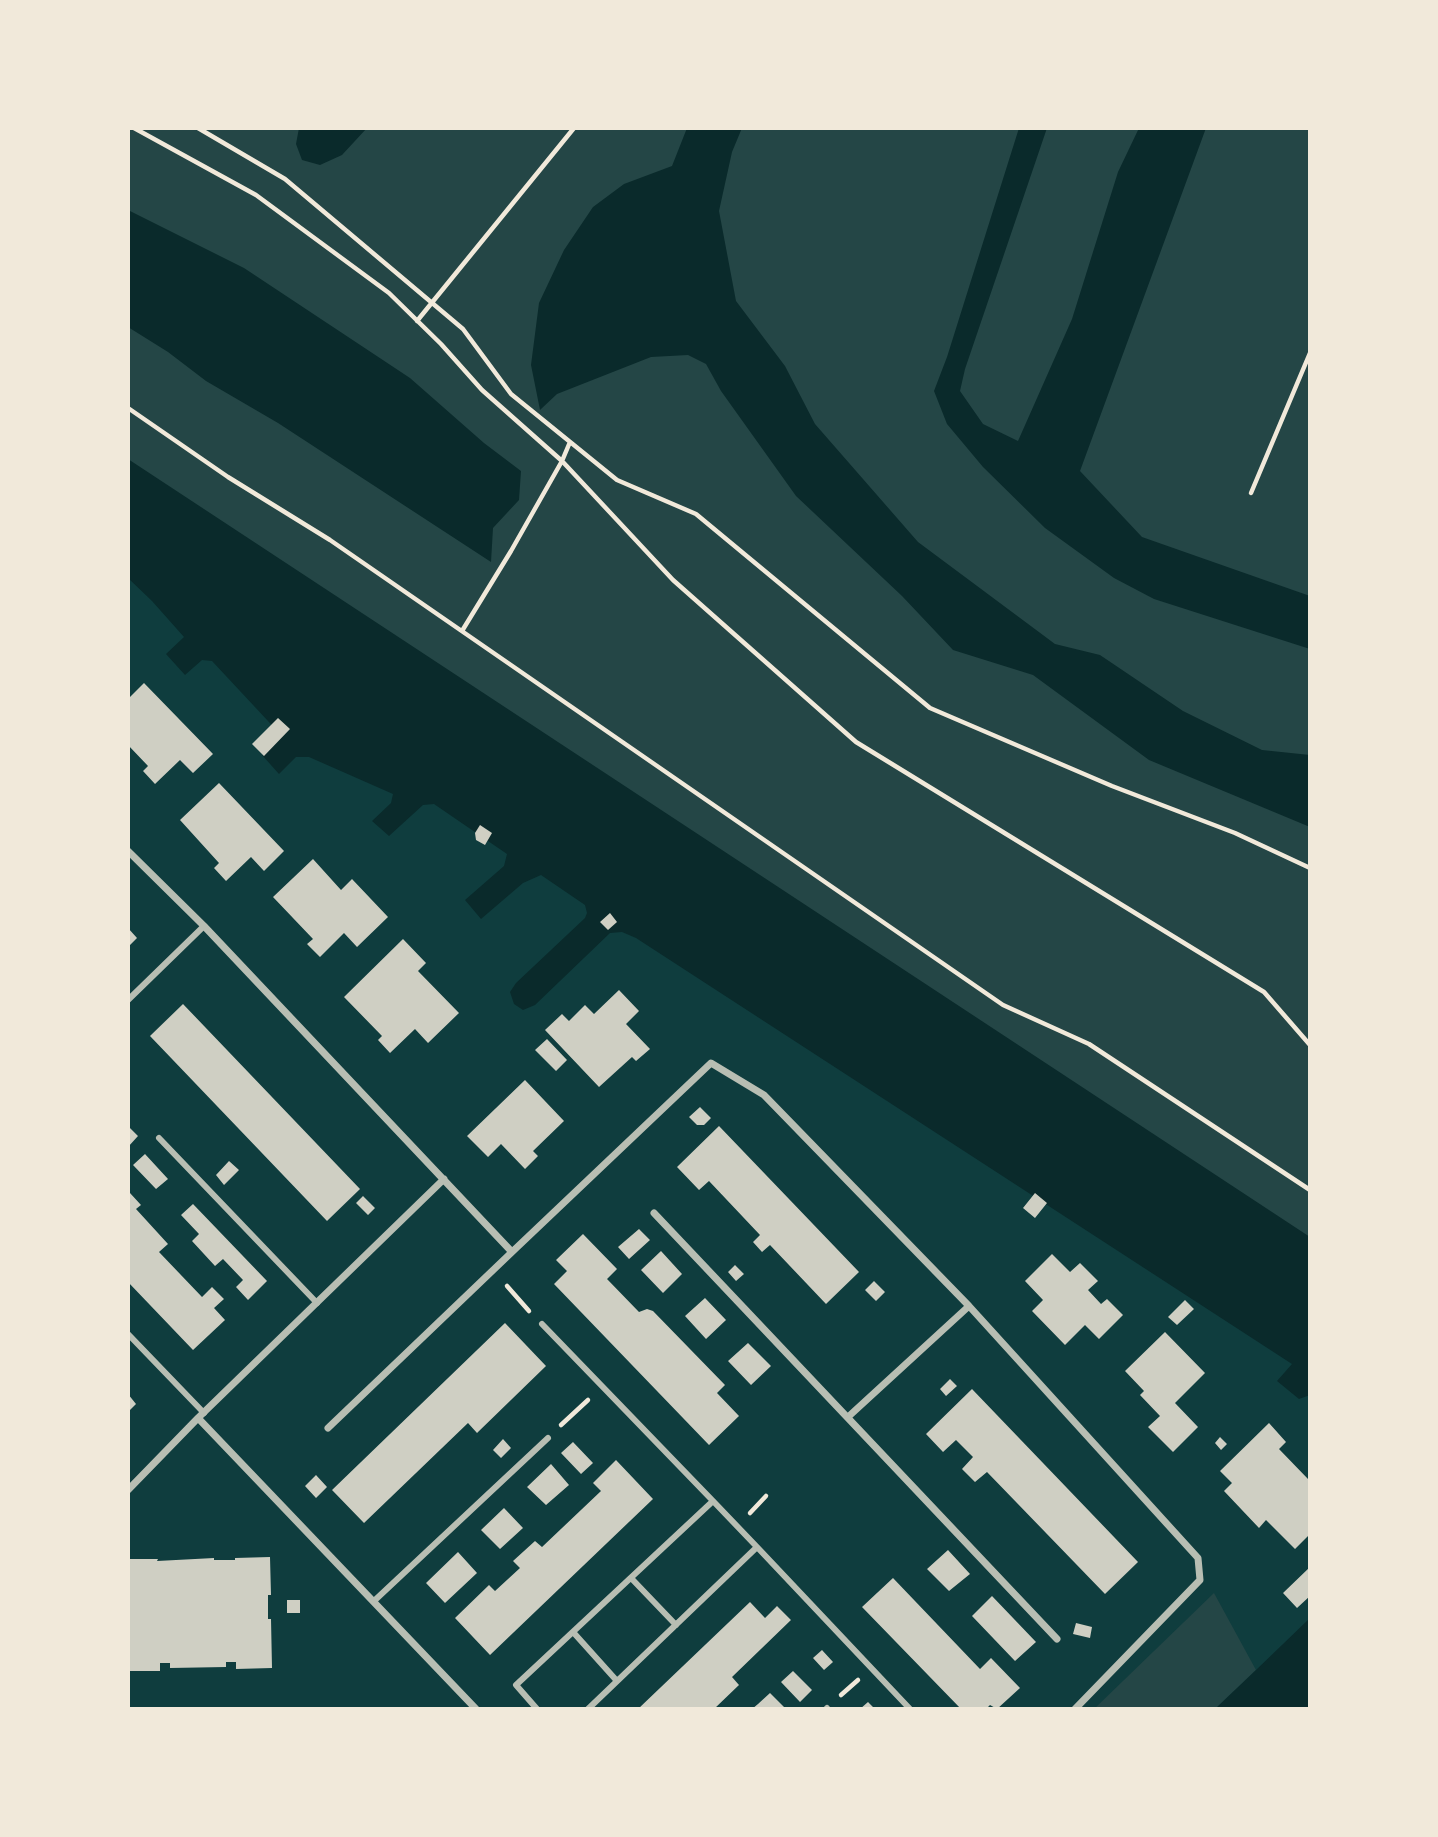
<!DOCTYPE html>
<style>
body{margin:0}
#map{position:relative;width:1438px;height:1837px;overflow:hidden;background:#0f3d3e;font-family:"Space Grotesk",sans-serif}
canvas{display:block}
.frame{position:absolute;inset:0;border:130px solid #f1e9da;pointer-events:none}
</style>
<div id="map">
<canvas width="1438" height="1837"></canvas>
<div class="frame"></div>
</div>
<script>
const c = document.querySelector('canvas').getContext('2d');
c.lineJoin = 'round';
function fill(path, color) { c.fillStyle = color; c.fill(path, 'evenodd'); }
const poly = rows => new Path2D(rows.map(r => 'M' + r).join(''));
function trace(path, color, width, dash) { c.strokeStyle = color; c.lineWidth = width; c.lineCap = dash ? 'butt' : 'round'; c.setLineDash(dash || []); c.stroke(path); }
fill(poly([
 [128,128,1310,128,1310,1280,128,489],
 [1214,1593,1256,1670,1215,1709,1094,1709]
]), '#244646');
fill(poly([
 [299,128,367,128,342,155,320,165,302,160,296,144],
 [687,128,742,128,732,152,719,211,736,301,785,366,815,424,918,542,1055,644,1100,655,1183,711,1262,750,1310,755,1310,827,1149,760,1033,675,953,650,902,596,796,496,721,391,706,364,688,355,651,357,557,394,540,410,531,365,539,303,564,250,593,207,624,184,672,166],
 [1019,128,1047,128,965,369,960,391,983,424,1018,441,1072,319,1118,172,1139,128,1206,128,1080,471,1142,537,1310,596,1310,649,1154,599,1114,578,1045,528,983,467,947,424,934,391,947,357],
 [128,210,244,268,410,378,484,443,521,471,519,500,493,528,491,562,278,423,206,381,168,352,128,327],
 [128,459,1310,1237,1310,1395,1299,1399,1277,1381,1292,1364,636,938,622,932,610,933,535,1005,523,1010,514,1004,510,992,516,983,585,918,587,913,585,905,541,875,523,883,481,919,465,900,504,866,507,854,434,804,423,805,389,836,372,821,391,803,393,794,309,757,296,757,279,774,262,755,282,736,212,661,202,660,185,675,166,654,184,637,152,601,128,578],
 [1310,1618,1310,1709,1215,1709,1256,1670]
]), '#0a2a2b');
fill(poly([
 [144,683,213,754,193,773,180,760,155,784,143,771,148,766,128,745,128,699],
 [278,718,290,729,264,756,252,744],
 [219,783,284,851,264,871,251,857,226,881,214,868,219,863,180,820],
 [480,825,492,833,485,845,476,840,475,833],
 [313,859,341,890,352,879,388,917,357,947,344,933,320,957,307,944,313,939,273,897],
 [610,913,617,922,608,930,600,922],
 [128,928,137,938,128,947],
 [403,939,426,963,418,971,459,1013,428,1043,415,1029,390,1053,378,1040,382,1036,344,997],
 [619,990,639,1011,626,1024,650,1049,636,1061,632,1057,599,1087,545,1030,562,1014,569,1021,585,1005,594,1014],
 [183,1004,360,1189,327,1221,150,1036],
 [547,1039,567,1060,556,1071,535,1050],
 [525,1080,564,1121,533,1151,538,1156,525,1169,501,1144,488,1157,467,1136],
 [700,1107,711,1118,704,1125,697,1125,689,1117],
 [128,1126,138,1136,128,1147],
 [719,1126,859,1272,826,1304,770,1245,762,1252,753,1242,760,1235,709,1181,699,1190,677,1167],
 [145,1154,168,1179,156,1189,133,1165],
 [229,1161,239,1170,224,1185,216,1175],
 [130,1193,141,1205,136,1209,168,1244,159,1252,202,1297,212,1287,224,1299,214,1308,225,1320,193,1350,128,1282,128,1195],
 [1035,1193,1047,1203,1035,1218,1023,1208],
 [363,1196,375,1208,368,1215,356,1203],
 [193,1204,267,1281,248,1300,236,1287,243,1280,223,1259,215,1266,192,1241,199,1234,181,1215],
 [639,1229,650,1240,629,1259,618,1247],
 [583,1234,617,1269,607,1279,639,1312,647,1309,653,1311,725,1385,717,1393,739,1416,709,1445,554,1284,567,1271,556,1260],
 [661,1251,682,1274,663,1293,641,1270],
 [1052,1254,1070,1272,1080,1263,1098,1281,1088,1290,1101,1304,1107,1299,1123,1315,1099,1339,1085,1325,1065,1345,1032,1311,1043,1300,1025,1281],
 [735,1265,744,1274,736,1281,728,1272],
 [874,1281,885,1292,876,1301,865,1290],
 [705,1298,726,1320,706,1339,685,1316],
 [1185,1300,1194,1309,1177,1325,1168,1317],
 [505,1323,546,1366,477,1433,468,1423,364,1523,332,1490],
 [1165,1332,1205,1373,1175,1403,1198,1427,1173,1452,1148,1427,1160,1416,1140,1395,1144,1391,1125,1371],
 [748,1343,771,1366,751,1385,728,1361],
 [950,1379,957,1386,946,1396,940,1389],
 [972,1389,1138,1562,1105,1594,987,1472,975,1482,962,1469,973,1457,956,1440,943,1452,926,1434],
 [128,1394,136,1404,128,1412],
 [1269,1423,1286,1442,1279,1449,1308,1479,1310,1478,1310,1534,1295,1549,1266,1520,1259,1528,1224,1491,1232,1483,1220,1471],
 [1220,1437,1227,1444,1221,1450,1215,1443],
 [503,1439,511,1448,501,1458,493,1450],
 [573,1442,593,1463,581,1474,561,1453],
 [616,1460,653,1499,490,1655,455,1618,489,1585,495,1591,520,1568,513,1561,535,1541,542,1547,601,1491,593,1483],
 [551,1464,569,1485,546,1505,527,1487],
 [316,1475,327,1487,316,1498,305,1486],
 [504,1508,523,1528,500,1549,481,1530],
 [948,1550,970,1574,949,1591,927,1569],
 [458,1552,477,1573,445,1603,426,1583],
 [270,1557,271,1595,268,1595,268,1619,271,1619,272,1668,236,1669,236,1662,226,1662,226,1667,170,1668,170,1663,160,1663,160,1671,128,1671,128,1559,158,1559,157,1561,214,1558,214,1560,235,1560,235,1558],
 [1310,1567,1310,1596,1297,1608,1283,1593],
 [893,1578,980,1669,991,1658,1020,1688,997,1709,990,1705,986,1709,961,1709,862,1607],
 [992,1596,1036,1642,1015,1661,972,1616],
 [287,1600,300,1600,300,1613,287,1613],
 [750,1602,765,1618,777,1606,791,1620,732,1677,739,1685,714,1709,638,1709],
 [1076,1623,1092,1627,1090,1638,1073,1634],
 [822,1650,833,1662,824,1670,813,1658],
 [793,1671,812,1690,800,1702,781,1682],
 [770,1693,786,1709,752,1709,758,1704],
 [868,1702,875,1709,860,1709]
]), '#cfcfc3');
trace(poly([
 [134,128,256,195,389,293,441,344,482,390,562,461,673,580,856,742,1264,992,1310,1045],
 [198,128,285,179,463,329,511,394,617,480,696,514,930,708,1112,786,1235,833,1310,868],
 [417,321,574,128],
 [128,408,228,477,330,540,1003,1005,1089,1044,1310,1190],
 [1251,493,1310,353],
 [462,631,511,551,562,461,570,442],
 [507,1286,529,1311],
 [561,1425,588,1400],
 [750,1513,766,1496],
 [841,1695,858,1680]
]), '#f1e9da', 4.5);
trace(poly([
 [128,1000,204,926],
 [159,1138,317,1303],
 [542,1324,713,1501],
 [128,1334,204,1413],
 [757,1547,910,1709],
 [631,1578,676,1625],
 [374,1601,548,1438],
 [573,1632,617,1681],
 [537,1709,516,1685,713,1501,757,1547,588,1709],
 [826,1709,827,1708]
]), '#b8beb3', 6);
trace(poly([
 [128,851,204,926,512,1252,711,1063,764,1095,969,1306,1198,1558,1200,1580,1075,1709],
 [654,1213,1057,1639],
 [848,1417,969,1306],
 [198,1418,444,1179],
 [328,1428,512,1252],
 [128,1490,198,1418,476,1709]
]), '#b8beb3', 7);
</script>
